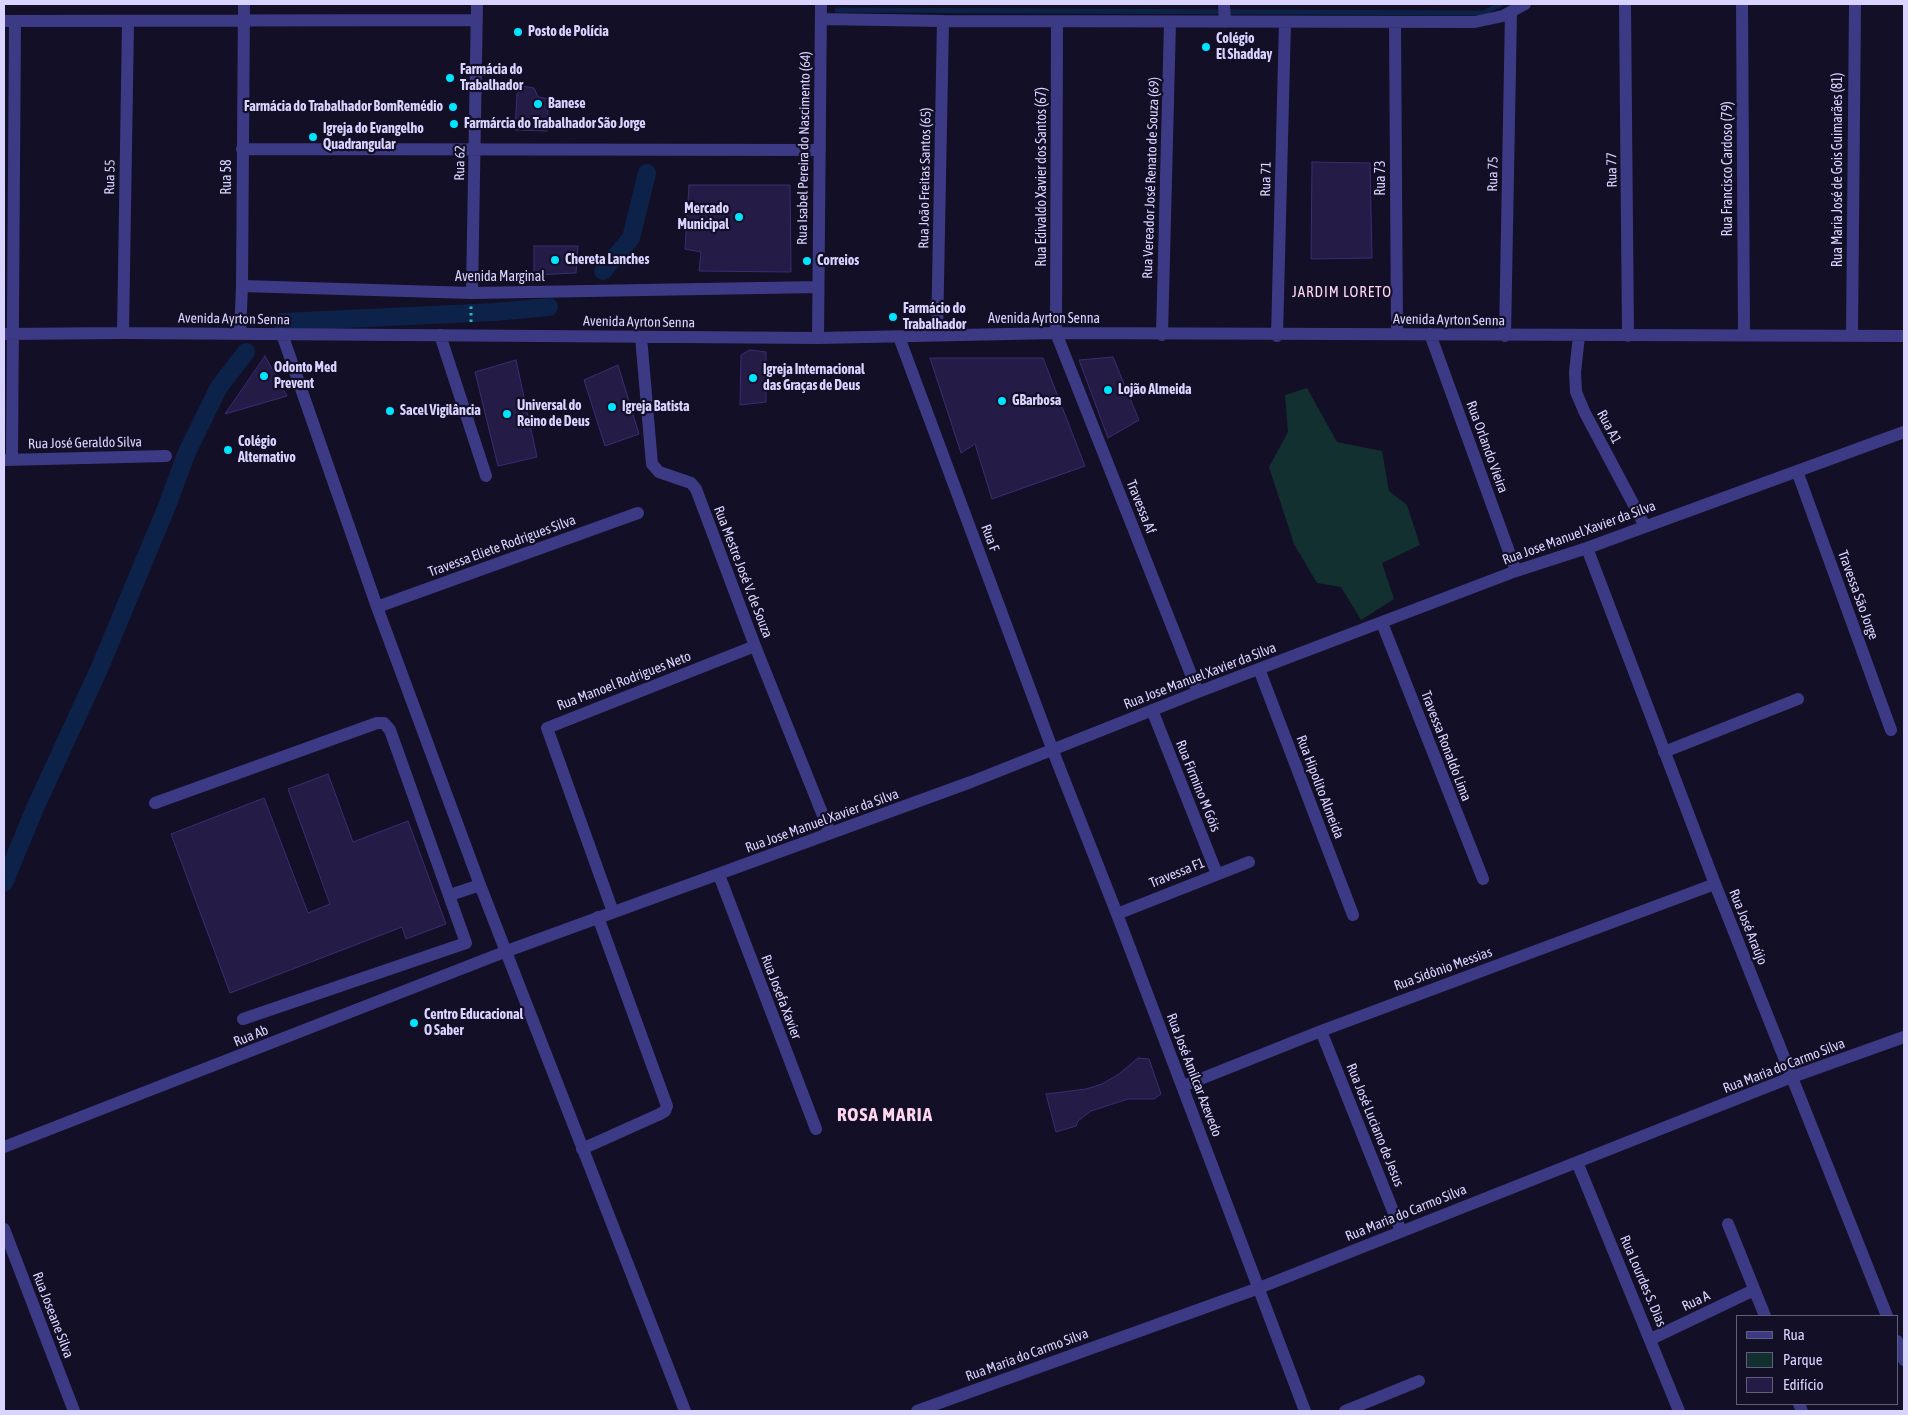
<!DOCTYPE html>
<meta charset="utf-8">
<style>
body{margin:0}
#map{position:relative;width:1908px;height:1415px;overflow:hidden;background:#130f26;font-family:"Asap Condensed",sans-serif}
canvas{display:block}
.frame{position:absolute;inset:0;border:5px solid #d9d4ff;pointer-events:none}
.legend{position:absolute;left:1736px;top:1315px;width:162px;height:90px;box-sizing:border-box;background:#130f26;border:1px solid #625e7d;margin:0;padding:6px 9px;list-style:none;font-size:15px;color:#d9d4ff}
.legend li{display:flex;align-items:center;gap:10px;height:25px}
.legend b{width:25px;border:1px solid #625e7d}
</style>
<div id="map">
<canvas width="1908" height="1415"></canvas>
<div class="frame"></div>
<ul class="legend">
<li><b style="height:6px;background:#3d3a85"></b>Rua</li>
<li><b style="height:14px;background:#12302f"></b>Parque</li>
<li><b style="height:14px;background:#241b47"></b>Edifício</li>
</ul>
</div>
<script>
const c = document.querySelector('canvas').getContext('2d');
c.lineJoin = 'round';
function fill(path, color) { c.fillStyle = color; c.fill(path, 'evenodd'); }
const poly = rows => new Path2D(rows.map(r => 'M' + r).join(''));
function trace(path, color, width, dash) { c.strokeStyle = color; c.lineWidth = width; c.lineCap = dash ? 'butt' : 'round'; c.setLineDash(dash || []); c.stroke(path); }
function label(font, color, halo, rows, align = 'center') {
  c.font = font + ' "Asap Condensed",sans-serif'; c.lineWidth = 4.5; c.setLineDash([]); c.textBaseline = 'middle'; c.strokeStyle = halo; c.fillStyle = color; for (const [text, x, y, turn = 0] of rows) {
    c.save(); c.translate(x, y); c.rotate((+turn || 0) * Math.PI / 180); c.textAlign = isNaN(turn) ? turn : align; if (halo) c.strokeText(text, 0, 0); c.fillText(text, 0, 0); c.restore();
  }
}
fill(poly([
 [1307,388,1337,442,1382,451,1389,491,1407,505,1420,545,1382,563,1394,599,1361,620,1341,587,1317,583,1294,544,1269,467,1288,432,1285,395]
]), '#12302f');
trace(poly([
 [837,10,1484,13,1501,4]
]), '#0c2248', 5);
trace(poly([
 [603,271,631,238,647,173],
 [282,322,495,312,549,307],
 [4,883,35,808,100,667,167,506,187,452,219,387,246,352]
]), '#0c2248', 18);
const building = poly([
 [522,86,534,88,538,97,575,103,574,107,548,110,547,131,515,130,517,94,522,86],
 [1312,162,1370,163,1372,258,1311,259,1312,162],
 [689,185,790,185,791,272,699,271,701,252,685,249,689,185],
 [534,246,578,246,576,273,534,275,534,246],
 [750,350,766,352,766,402,740,405,741,355,750,350],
 [265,356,287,396,225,414,265,356],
 [1113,357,1139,420,1108,438,1079,360,1113,357],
 [930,358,1043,358,1085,466,992,499,975,444,961,453,930,358],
 [516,360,537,457,498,466,475,372,516,360],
 [618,365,639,434,605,446,584,380,618,365],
 [328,774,353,842,408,821,446,924,406,939,402,927,230,993,171,834,264,798,308,913,330,904,288,789,328,774],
 [1138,1058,1149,1059,1161,1094,1154,1099,1128,1099,1091,1111,1078,1121,1076,1126,1056,1132,1046,1094,1086,1089,1102,1084,1119,1074,1138,1058]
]);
fill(building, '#241b47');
trace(building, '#3b2d73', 1);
trace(poly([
 [471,322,471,306]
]), '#2fb8b0', 3, [2.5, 4]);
trace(poly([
 [1224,4,1225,22],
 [1625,4,1628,336],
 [1742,4,1744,334],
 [821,19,943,21,1475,22,1503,16,1525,4],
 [4,21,476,20],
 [1057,22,1056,333,1198,692],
 [1395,22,1397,333],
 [242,149,820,150],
 [242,286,472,293,818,287],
 [472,293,477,4],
 [123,333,128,23],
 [4,334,123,333,818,338,1056,333,1904,336],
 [240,334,242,286,244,4],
 [282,334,377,607,480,885,685,1411],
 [1430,334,1516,571],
 [440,335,486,476],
 [937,335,943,21],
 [1162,335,1170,22],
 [1277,336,1285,22],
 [1505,336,1511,12],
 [1579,336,1575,372,1576,392,1585,413,1645,526],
 [1852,336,1855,4],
 [641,337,652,464,659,472,691,483,696,489,755,646,830,833],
 [899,337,1056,759,1117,914,1305,1411],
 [818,338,821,4],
 [12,459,15,21],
 [4,460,166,456],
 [1797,471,1891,730],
 [1587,548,1715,884,1887,1316],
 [377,607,638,513],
 [1382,623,1483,879],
 [1259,669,1353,915],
 [1152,710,1217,874],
 [1664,752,1798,699],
 [155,803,377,723,384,723,390,730,466,943,243,1019],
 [719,875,816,1129],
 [450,895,480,885],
 [613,912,547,728,755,646],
 [1117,914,1249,862],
 [1321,1031,1401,1231],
 [1183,1086,1321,1031,1715,884],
 [4,1147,507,951,971,782,1198,692,1516,571,1587,548,1904,432],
 [582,1149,660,1114,665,1111,667,1106,598,917],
 [1577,1162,1679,1411],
 [1728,1224,1765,1316],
 [4,1229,74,1411],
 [1651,1339,1754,1290],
 [1897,1341,1904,1360],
 [1799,1404,1802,1411],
 [917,1411,1259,1288,1792,1077,1904,1037],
 [1345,1411,1419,1381]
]), '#3d3a85', 12);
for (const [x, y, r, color] of [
 [518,32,5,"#00e5ff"],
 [1206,47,5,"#00e5ff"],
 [450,78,5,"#00e5ff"],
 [538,104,5,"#00e5ff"],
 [453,107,5,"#00e5ff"],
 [454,124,5,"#00e5ff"],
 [313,137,5,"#00e5ff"],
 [739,217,5,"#00e5ff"],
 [555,260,5,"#00e5ff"],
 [807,261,5,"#00e5ff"],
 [893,317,5,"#00e5ff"],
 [264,376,5,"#00e5ff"],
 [753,378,5,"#00e5ff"],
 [1108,390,5,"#00e5ff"],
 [1002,401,5,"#00e5ff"],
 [612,407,5,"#00e5ff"],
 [390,411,5,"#00e5ff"],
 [507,414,5,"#00e5ff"],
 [228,450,5,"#00e5ff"],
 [414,1023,5,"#00e5ff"]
]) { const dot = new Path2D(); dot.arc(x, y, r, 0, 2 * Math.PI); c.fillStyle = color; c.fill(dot); trace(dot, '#130f26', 2); }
label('bold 14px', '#d9d4ff', '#130f26', [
 ["Posto de Polícia",528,32],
 ["Colégio",1216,39],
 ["El Shadday",1216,55],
 ["Farmácia do",460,70],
 ["Trabalhador",460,86],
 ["Banese",548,104],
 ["Farmácia do Trabalhador BomRemédio",443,107,"right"],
 ["Farmárcia do Trabalhador São Jorge",464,124],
 ["Igreja do Evangelho",323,129],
 ["Quadrangular",323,145],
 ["Mercado",729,209,"right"],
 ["Municipal",729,225,"right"],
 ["Chereta Lanches",565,260],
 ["Correios",817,261],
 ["Farmácio do",903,309],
 ["Trabalhador",903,325],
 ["Odonto Med",274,368],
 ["Prevent",274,384],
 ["Igreja Internacional",763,370],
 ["das Graças de Deus",763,386],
 ["Lojão Almeida",1118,390],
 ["GBarbosa",1012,401],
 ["Universal do",517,406],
 ["Reino de Deus",517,422],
 ["Igreja Batista",622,407],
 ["Sacel Vigilância",400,411],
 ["Colégio",238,442],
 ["Alternativo",238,458],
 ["Centro Educacional",424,1015],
 ["O Saber",424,1031]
], 'left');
label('14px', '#d9d4ff', '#130f26', [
 ["Rua Isabel Pereira do Nascimento (64)",804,148,-89],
 ["Rua 62",460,163,-89],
 ["Rua Francisco Cardoso (79)",1728,169,-90],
 ["Rua 77",1612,170,-91],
 ["Rua Maria José de Gois Guimarães (81)",1838,170,-90],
 ["Rua 75",1493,174,-89],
 ["Rua 55",110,177,-89],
 ["Rua 58",227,177,-90],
 ["Rua Edivaldo Xavier dos Santos (67)",1042,177,-90],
 ["Rua João Freitas Santos (65)",925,178,-89],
 ["Rua Vereador José Renato de Souza (69)",1151,178,-88],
 ["Rua 73",1381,178,-90],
 ["Rua 71",1266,179,-89],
 ["Avenida Marginal",500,277],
 ["Avenida Ayrton Senna",234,319,1],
 ["Avenida Ayrton Senna",1044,319],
 ["Avenida Ayrton Senna",1449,320,1],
 ["Avenida Ayrton Senna",639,322,1],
 ["Rua A1",1609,427,62],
 ["Rua José Geraldo Silva",85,443,-1],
 ["Rua Orlando Vieira",1487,447,70],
 ["Travessa Af",1141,507,68],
 ["Rua Jose Manuel Xavier da Silva",1579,533,-20],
 ["Rua F",990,538,70],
 ["Travessa Eliete Rodrigues Silva",502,546,-20],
 ["Rua Mestre José V. de Souza",743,572,69],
 ["Travessa São Jorge",1858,595,70],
 ["Rua Jose Manuel Xavier da Silva",1200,676,-21],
 ["Rua Manoel Rodrigues Neto",624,681,-21],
 ["Travessa Ronaldo Lima",1446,746,69],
 ["Rua Firmino M Góis",1198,786,68],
 ["Rua Hipolito Almeida",1320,787,69],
 ["Rua Jose Manuel Xavier da Silva",822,821,-20],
 ["Travessa F1",1177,873,-22],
 ["Rua José Araújo",1748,927,68],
 ["Rua Sidônio Messias",1443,969,-20],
 ["Rua Josefa Xavier",781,997,69],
 ["Rua Ab",251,1036,-22],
 ["Rua Maria do Carmo Silva",1784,1066,-21],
 ["Rua José Amilcar Azevedo",1194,1075,69],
 ["Rua José Luciano de Jesus",1375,1125,68],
 ["Rua Maria do Carmo Silva",1406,1213,-22],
 ["Rua Lourdes S. Dias",1643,1281,67],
 ["Rua A",1696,1301,-25],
 ["Rua Joseane Silva",53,1315,69],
 ["Rua Maria do Carmo Silva",1027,1355,-20]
]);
c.letterSpacing = '1px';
label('15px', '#ffd6f0', '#130f26', [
 ["JARDIM LORETO",1342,292]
]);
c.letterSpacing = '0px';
c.letterSpacing = '1px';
label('bold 19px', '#ffd6f0', '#130f26', [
 ["ROSA MARIA",885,1115]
]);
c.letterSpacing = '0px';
</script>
